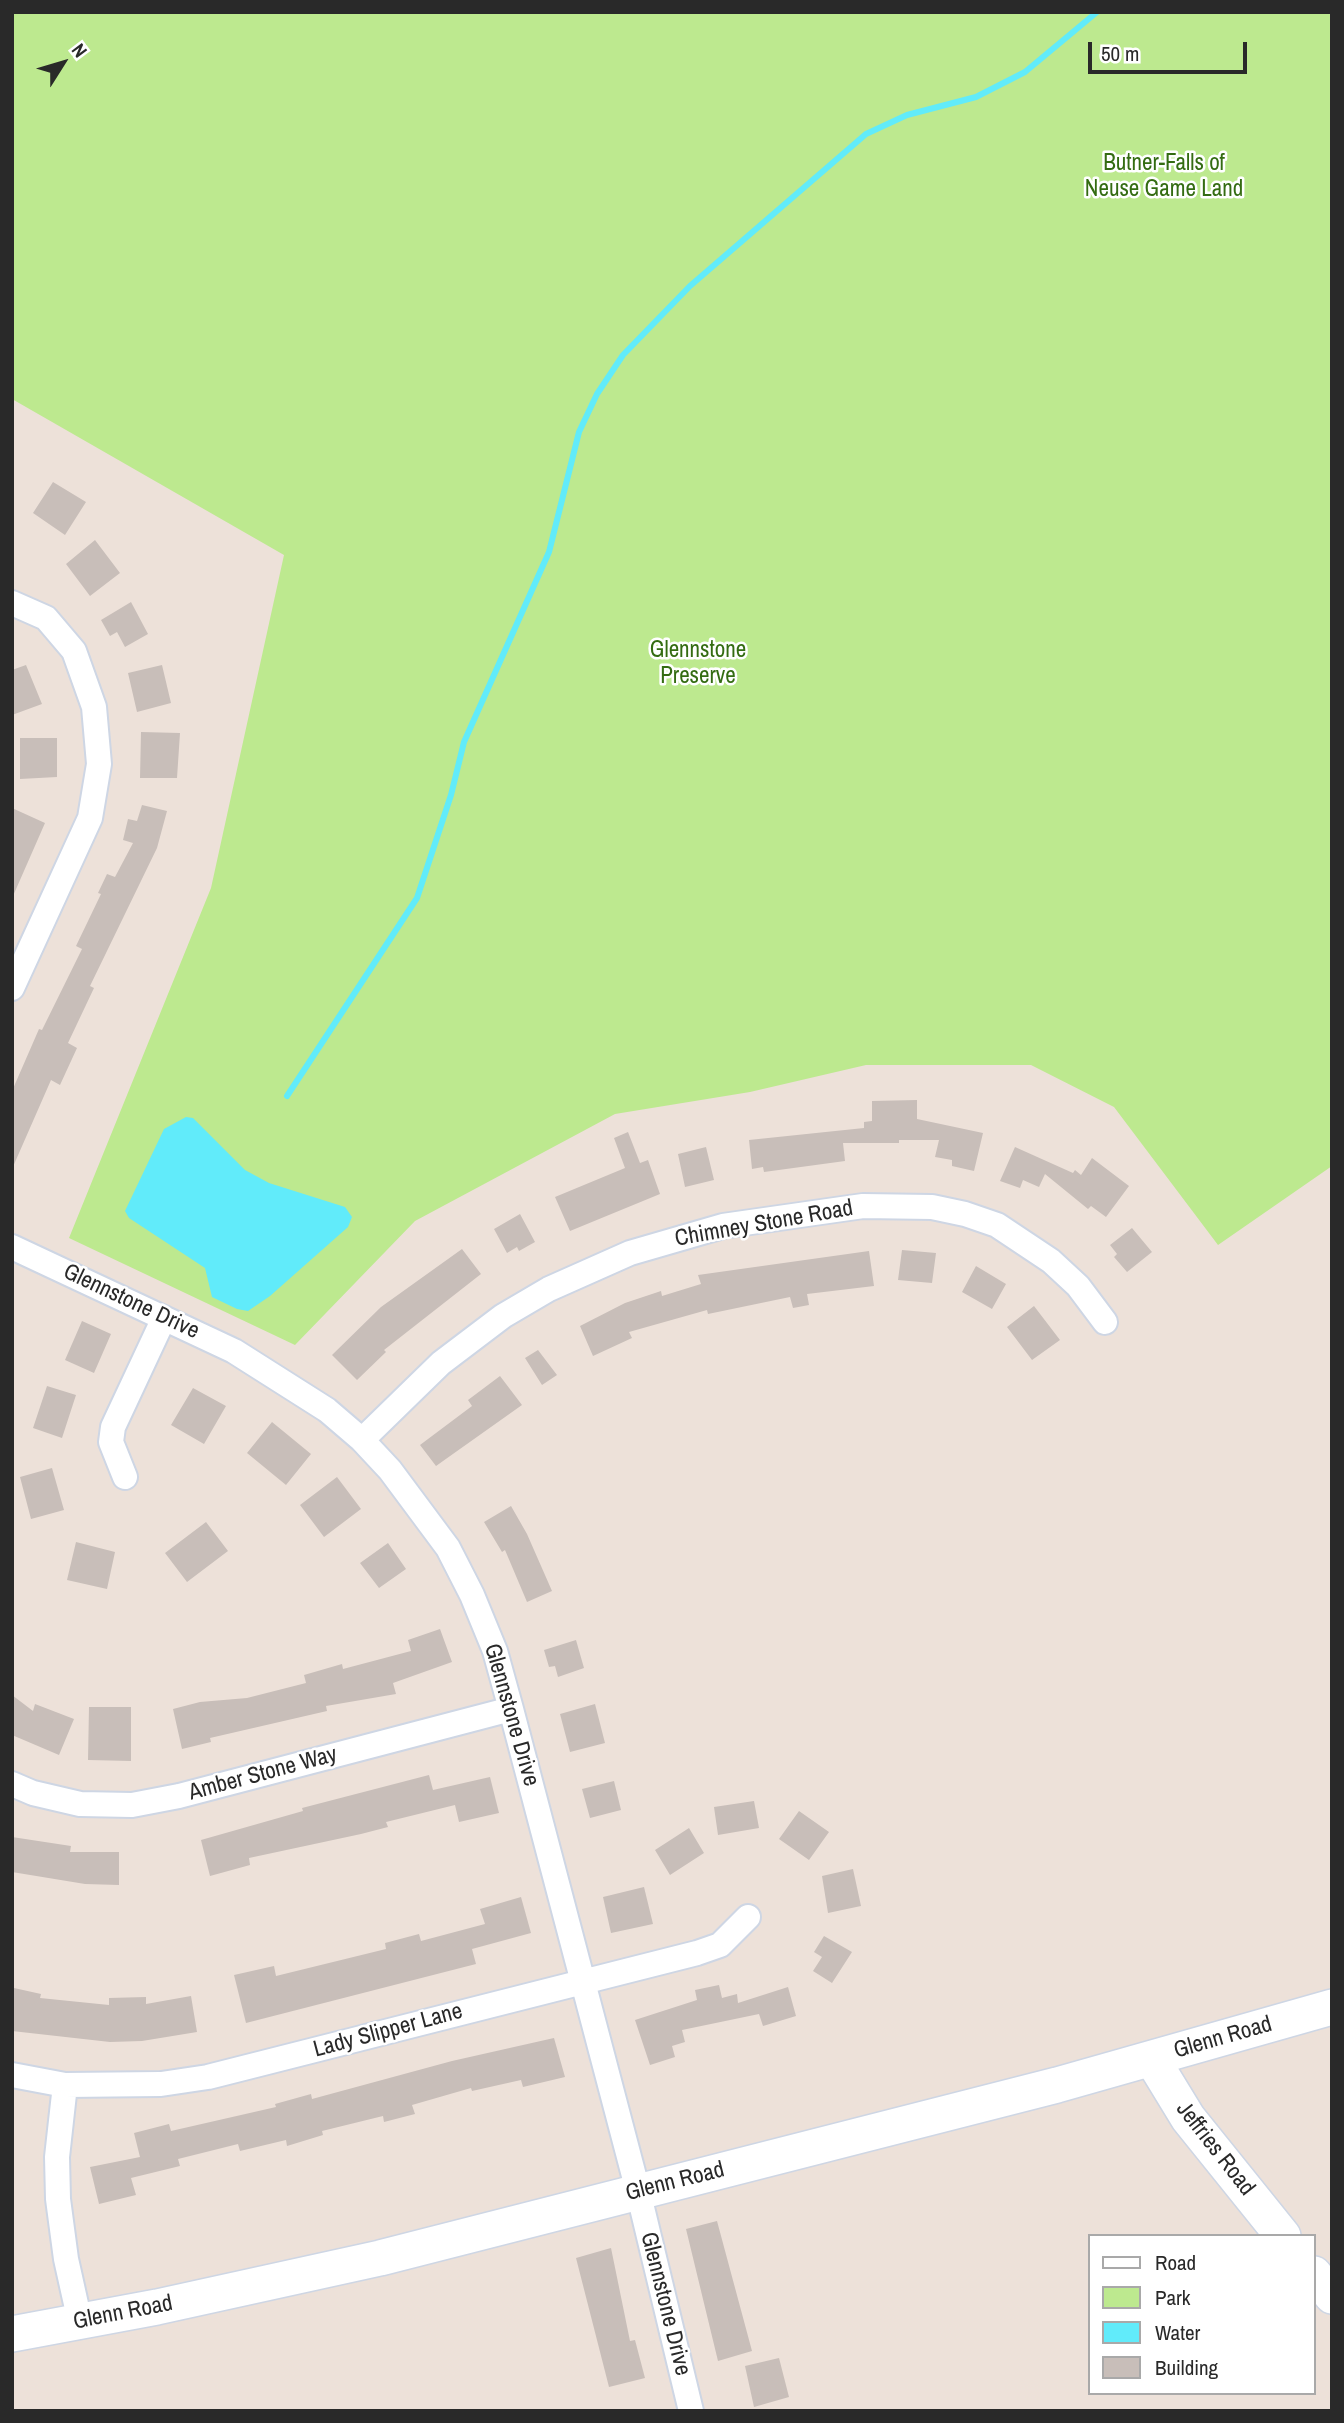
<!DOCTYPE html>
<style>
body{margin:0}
#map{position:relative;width:1344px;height:2423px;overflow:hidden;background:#ede1d9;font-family:"Archivo Narrow",sans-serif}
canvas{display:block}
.frame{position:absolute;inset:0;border:14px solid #292929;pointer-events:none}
.legend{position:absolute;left:1088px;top:2234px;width:228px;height:161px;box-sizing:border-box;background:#fff;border:2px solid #a9a9a9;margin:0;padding:9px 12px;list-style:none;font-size:21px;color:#292929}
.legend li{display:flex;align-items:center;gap:14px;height:35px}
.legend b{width:35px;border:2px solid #a9a9a9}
.north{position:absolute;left:28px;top:28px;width:70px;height:70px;-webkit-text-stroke:5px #fff;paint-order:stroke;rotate:53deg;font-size:19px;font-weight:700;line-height:28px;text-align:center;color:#292929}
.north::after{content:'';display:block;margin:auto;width:24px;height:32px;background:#292929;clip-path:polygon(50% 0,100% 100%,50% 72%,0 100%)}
.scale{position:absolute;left:1088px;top:42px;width:159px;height:32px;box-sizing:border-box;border:4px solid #292929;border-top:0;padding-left:9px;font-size:21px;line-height:24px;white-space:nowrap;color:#292929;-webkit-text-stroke:5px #fff;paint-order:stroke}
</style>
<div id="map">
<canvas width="1344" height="2423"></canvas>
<div class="frame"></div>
<ul class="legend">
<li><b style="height:9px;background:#fff"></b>Road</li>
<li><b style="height:19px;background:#bde98f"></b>Park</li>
<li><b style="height:19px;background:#61ebfa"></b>Water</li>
<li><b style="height:19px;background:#c8beb9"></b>Building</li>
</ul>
<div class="north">N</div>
<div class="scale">50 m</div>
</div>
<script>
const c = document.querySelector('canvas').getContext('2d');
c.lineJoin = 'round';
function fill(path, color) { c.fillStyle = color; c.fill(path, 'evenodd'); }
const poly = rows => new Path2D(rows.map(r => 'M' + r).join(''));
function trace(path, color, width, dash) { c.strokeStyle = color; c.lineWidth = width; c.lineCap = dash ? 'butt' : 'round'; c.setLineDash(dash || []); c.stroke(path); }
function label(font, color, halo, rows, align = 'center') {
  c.font = font + ' "Archivo Narrow",sans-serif'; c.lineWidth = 5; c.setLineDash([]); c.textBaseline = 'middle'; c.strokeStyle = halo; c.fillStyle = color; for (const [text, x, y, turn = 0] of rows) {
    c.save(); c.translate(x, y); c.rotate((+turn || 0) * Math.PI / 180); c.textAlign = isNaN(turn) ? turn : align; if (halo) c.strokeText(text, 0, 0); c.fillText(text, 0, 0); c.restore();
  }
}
fill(poly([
 [12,12,1332,12,1332,1166,1218,1245,1114,1107,1031,1065,866,1065,750,1092,615,1114,415,1221,295,1345,69,1238,211,888,284,555,12,399]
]), '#bde98f');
fill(poly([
 [186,1117,193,1118,245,1170,269,1183,345,1207,352,1217,348,1227,270,1296,248,1311,237,1309,212,1297,205,1268,129,1218,125,1211,164,1129]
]), '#61ebfa');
trace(poly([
 [287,1096,417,898,451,795,464,742,549,552,579,432,597,394,623,355,690,286,866,134,907,115,976,97,1025,72,1097,12]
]), '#61ebfa', 6);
fill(poly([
 [53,482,86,502,65,535,33,513],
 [95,540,120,573,90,596,66,564],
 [131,602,148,634,125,647,117,632,110,636,101,620],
 [26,665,42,704,12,715,12,670],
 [162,665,171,703,137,712,128,673],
 [141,732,180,733,177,778,140,778],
 [20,738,57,738,57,777,20,779],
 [142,805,167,811,157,848,90,986,94,988,68,1043,77,1048,60,1085,51,1080,12,1169,12,1091,39,1029,42,1030,82,949,76,946,101,894,98,893,107,874,115,877,133,843,123,840,128,819,137,821],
 [12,808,45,823,13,896,12,896],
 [917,1100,917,1119,983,1133,974,1171,952,1166,952,1160,935,1157,939,1140,899,1140,899,1143,843,1143,845,1161,764,1172,763,1167,752,1169,749,1140,864,1128,864,1122,872,1121,872,1101],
 [628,1132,640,1163,648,1160,660,1194,570,1231,555,1197,625,1168,614,1138],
 [706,1147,714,1180,685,1187,678,1154],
 [1015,1147,1073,1173,1075,1170,1081,1175,1092,1158,1129,1186,1106,1217,1091,1206,1088,1209,1045,1174,1039,1187,1023,1180,1020,1188,1000,1181],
 [520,1214,535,1242,519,1251,517,1247,507,1253,494,1229],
 [1132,1228,1152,1252,1127,1272,1114,1257,1117,1254,1110,1245],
 [462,1249,481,1274,384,1350,386,1352,357,1380,332,1355,381,1307],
 [902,1250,936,1253,932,1283,898,1280],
 [869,1251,874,1286,807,1294,809,1305,793,1308,790,1297,708,1314,707,1310,629,1332,632,1338,593,1356,580,1326,625,1303,661,1291,662,1296,701,1284,698,1275],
 [976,1266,1006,1284,992,1309,962,1292],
 [1034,1306,1060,1340,1032,1360,1007,1327],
 [82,1321,111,1334,94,1373,65,1360],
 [538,1350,557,1375,542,1385,525,1358],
 [500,1376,522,1405,436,1466,420,1445,472,1406,468,1400],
 [47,1386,76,1395,62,1438,33,1428],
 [193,1388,226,1406,204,1444,171,1425],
 [272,1422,311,1454,286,1485,247,1453],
 [52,1468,64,1510,31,1519,20,1477],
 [337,1477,361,1509,324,1537,300,1505],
 [511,1506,527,1534,552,1591,527,1602,505,1550,502,1552,484,1522],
 [206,1522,228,1551,187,1582,165,1553],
 [76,1542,115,1552,107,1589,67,1580],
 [388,1543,406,1569,379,1588,360,1563],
 [440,1629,452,1662,393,1683,396,1694,326,1706,327,1711,210,1738,211,1742,182,1749,173,1709,200,1702,247,1698,306,1683,304,1675,342,1664,343,1669,411,1651,408,1640],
 [576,1640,584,1668,558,1677,555,1666,549,1667,544,1650],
 [12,1695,33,1711,35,1704,74,1719,59,1755,12,1735],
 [595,1704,605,1743,570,1752,560,1714],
 [89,1707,131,1707,131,1761,88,1760],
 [429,1775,433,1790,490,1777,499,1813,459,1822,455,1805,386,1822,388,1827,361,1834,249,1858,250,1865,210,1876,201,1840,303,1811,302,1808],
 [614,1781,621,1810,590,1818,582,1789],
 [754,1801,759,1828,718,1835,714,1807],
 [799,1811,829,1832,809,1860,779,1839],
 [689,1828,704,1853,670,1875,655,1850],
 [12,1837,71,1846,70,1852,119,1852,119,1885,85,1884,12,1872],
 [853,1869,861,1906,828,1913,822,1876],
 [644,1887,653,1924,611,1933,603,1897],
 [521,1897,531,1933,472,1949,476,1964,246,2023,234,1975,274,1966,276,1976,386,1949,385,1943,419,1934,421,1941,485,1924,480,1909],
 [824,1936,852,1952,832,1983,813,1971,822,1957,814,1952],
 [719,1985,722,1998,737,1994,738,2003,788,1987,796,2016,763,2026,759,2014,682,2030,685,2042,672,2046,675,2057,650,2065,635,2020,697,2000,695,1990],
 [14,1988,41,1994,40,1998,109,2005,109,1998,146,1997,146,2004,191,1996,197,2032,142,2041,110,2042,12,2031],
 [554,2038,565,2077,523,2087,521,2080,472,2091,471,2088,412,2105,415,2114,384,2122,383,2116,322,2131,323,2135,287,2146,286,2140,240,2151,238,2144,178,2159,180,2166,131,2178,136,2195,99,2204,90,2167,140,2157,134,2133,169,2124,171,2131,276,2107,275,2104,311,2094,312,2099,452,2061],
 [717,2221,752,2351,718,2361,686,2229],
 [611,2248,630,2341,635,2340,645,2378,609,2387,576,2258],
 [779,2358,789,2397,754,2407,745,2366]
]), '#c8beb9');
const street = poly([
 [12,988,90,818,99,764,94,707,74,651,46,618,12,603],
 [12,1247,234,1351,327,1410,362,1440,390,1470,448,1548,472,1595,495,1651,511,1709,638,2191,691,2411],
 [362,1440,441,1363,503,1316,549,1289,630,1253,723,1226,863,1206,932,1207,965,1214,997,1225,1051,1261,1078,1286,1105,1322],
 [125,1477,111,1442,113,1427,164,1318],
 [12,1784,33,1793,80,1804,132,1805,179,1796,511,1709],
 [12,2075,65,2085,161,2084,208,2077,697,1953,720,1945,748,1917],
 [65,2085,57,2157,58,2199,66,2259,80,2322]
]);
const secondary = poly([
 [1152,2059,1188,2118,1283,2236],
 [1314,2274,1332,2296],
 [12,2334,157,2307,380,2258,1057,2085,1332,2007]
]);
trace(street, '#ced6e4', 28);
trace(secondary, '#ced6e4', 38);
trace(street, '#fff', 24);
trace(secondary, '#fff', 35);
label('23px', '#346c12', '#fff', [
 ["Butner-Falls of",1164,164],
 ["Neuse Game Land",1164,190],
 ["Glennstone",698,651],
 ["Preserve",698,677]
]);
label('23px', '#292929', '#fff', [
 ["Chimney Stone Road",764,1224,-10],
 ["Glennstone Drive",131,1302,25],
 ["Glennstone Drive",511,1715,74],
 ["Amber Stone Way",263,1774,-15],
 ["Lady Slipper Lane",388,2031,-15],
 ["Glenn Road",1223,2038,-16],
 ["Jeffries Road",1215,2149,52],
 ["Glenn Road",675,2182,-14],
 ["Glennstone Drive",665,2304,76],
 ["Glenn Road",123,2313,-11]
]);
</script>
